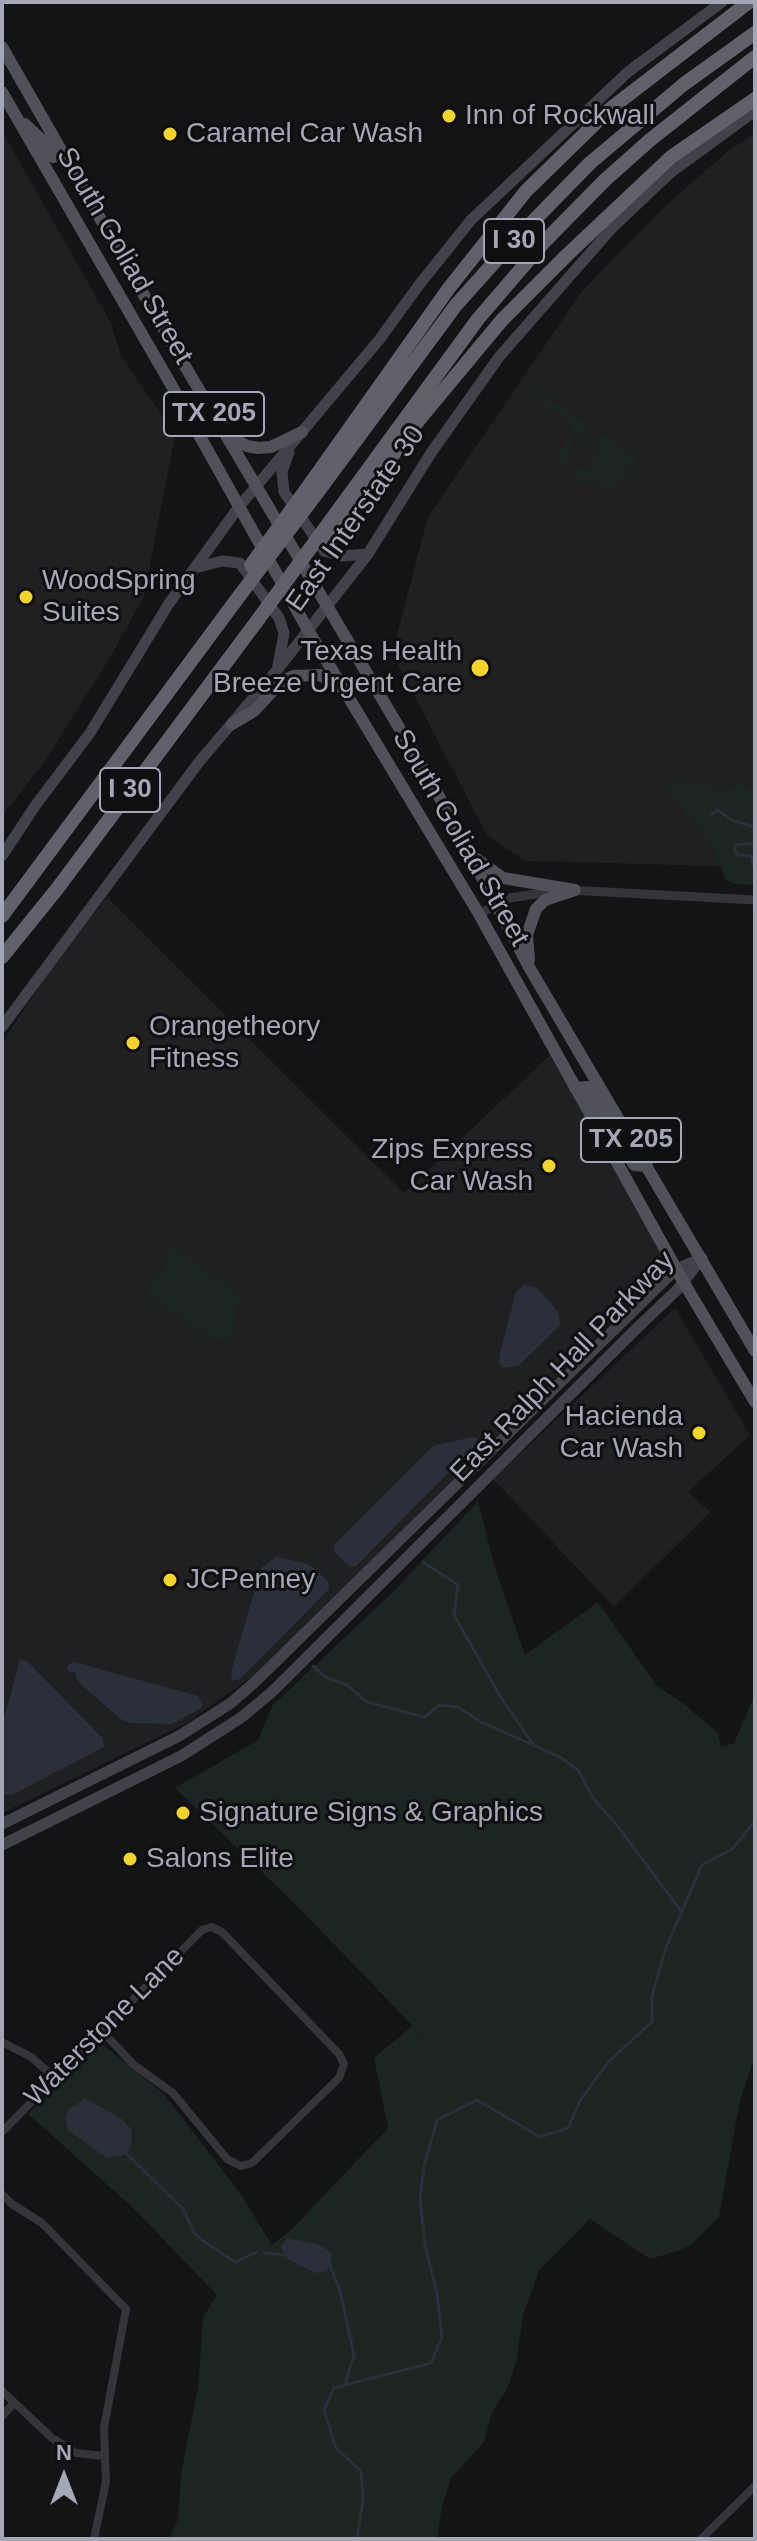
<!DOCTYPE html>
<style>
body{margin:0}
#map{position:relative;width:757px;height:2541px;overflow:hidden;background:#141315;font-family:Arial,sans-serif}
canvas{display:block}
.frame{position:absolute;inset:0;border:4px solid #a5a7b6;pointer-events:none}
.north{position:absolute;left:24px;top:2437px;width:80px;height:80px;-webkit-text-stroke:6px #0f0e10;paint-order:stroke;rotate:0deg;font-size:22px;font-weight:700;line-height:32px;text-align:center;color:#a5a7b6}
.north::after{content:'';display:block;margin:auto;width:28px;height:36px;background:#a5a7b6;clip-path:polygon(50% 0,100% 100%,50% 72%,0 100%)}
</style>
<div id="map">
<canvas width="757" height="2541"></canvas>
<div class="frame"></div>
<div class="north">N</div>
</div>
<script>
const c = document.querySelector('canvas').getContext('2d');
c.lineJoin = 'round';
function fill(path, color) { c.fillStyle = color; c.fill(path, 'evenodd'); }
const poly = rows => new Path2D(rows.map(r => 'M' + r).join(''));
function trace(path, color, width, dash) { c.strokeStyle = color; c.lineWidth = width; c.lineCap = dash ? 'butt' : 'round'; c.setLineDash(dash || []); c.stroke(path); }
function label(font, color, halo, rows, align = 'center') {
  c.font = font + ' Arial,sans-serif'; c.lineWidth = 6; c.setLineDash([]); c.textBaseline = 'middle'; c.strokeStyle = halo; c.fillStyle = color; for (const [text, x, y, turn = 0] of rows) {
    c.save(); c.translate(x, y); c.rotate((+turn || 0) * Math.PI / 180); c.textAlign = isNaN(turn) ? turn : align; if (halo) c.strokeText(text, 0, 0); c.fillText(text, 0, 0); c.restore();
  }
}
fill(poly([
 [2,131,112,325,120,354,175,435,144,596,111,656,43,764,2,816],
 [755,133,755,867,525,861,487,835,392,653,428,517,582,291,663,208,728,151],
 [107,897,404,1193,551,1054,666,1261,662,1272,260,1671,185,1724,2,1813,2,1043,54,964],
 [675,1308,750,1435,688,1492,710,1512,614,1607,493,1479]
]), '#201f22');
fill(poly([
 [537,393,542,393,592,428,587,439,582,431,579,432,566,453,570,461,568,465,555,458,572,431,573,424,537,399],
 [599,435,605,435,637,459,614,489,606,488,595,482,575,482,573,479,578,466,588,468,602,446,592,443],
 [675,778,682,778,683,785,738,786,739,780,742,779,743,786,755,787,755,885,735,884,725,879,711,843,669,796,670,783],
 [170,1248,177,1249,240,1296,232,1334,227,1340,214,1341,144,1294,170,1258,166,1254],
 [478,1501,495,1568,525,1655,598,1602,657,1686,683,1703,718,1733,721,1747,734,1743,755,1694,755,2056,740,2101,719,2217,694,2242,681,2250,650,2259,590,2219,540,2269,523,2315,517,2358,508,2387,492,2413,484,2442,452,2477,442,2506,437,2539,169,2539,178,2519,181,2474,198,2388,203,2318,217,2295,131,2206,28,2114,100,2042,164,2094,240,2193,272,2245,292,2229,388,2128,374,2058,412,2026,431,2045,297,1906,175,1788,258,1740,272,1706,393,1592]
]), '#1d2520');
fill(poly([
 [524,1285,537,1288,552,1304,559,1314,560,1325,518,1366,503,1368,499,1363,500,1353,516,1292],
 [472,1437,478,1439,478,1443,356,1566,350,1567,334,1552,335,1544,433,1446],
 [276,1557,305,1563,315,1569,329,1583,329,1589,240,1679,232,1681,231,1672,261,1568],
 [20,1660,27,1661,103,1739,104,1747,12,1795,4,1794,2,1789,2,1726],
 [74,1662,198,1696,203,1704,201,1708,172,1724,130,1723,122,1720,78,1682,75,1673,67,1670,68,1665],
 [85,2098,122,2119,132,2130,131,2146,124,2155,107,2158,68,2130,65,2117,69,2110],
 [287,2238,320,2245,332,2253,330,2265,326,2271,315,2273,288,2259,281,2247]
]), '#2a2f39');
trace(poly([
 [710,815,718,810,731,820,755,827],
 [755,843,736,845,734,849,737,855,751,856,755,870],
 [423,1562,458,1585,454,1615,500,1696,533,1744],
 [313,1666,325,1677,347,1685,367,1702,425,1717,439,1705,458,1707,479,1721,560,1757,578,1770,593,1798,616,1824,681,1911],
 [755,1732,755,1735],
 [126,2153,183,2209,195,2234,206,2243,235,2262,257,2252],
 [264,2253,287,2255],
 [326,2265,330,2265,340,2291,354,2355,345,2384],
 [357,2539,363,2499,361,2471,336,2448,324,2410,334,2388,431,2363,442,2337,437,2293,425,2245,420,2198,424,2166,437,2120,477,2100,540,2137,568,2128,580,2101,608,2062,652,2022,652,1997,665,1950,702,1865,732,1849,755,1821]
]), '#2a2f39', 3);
trace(poly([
 [2,2042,31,2057,55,2078],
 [2,2132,202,1930,211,1927,222,1932,339,2054,344,2064,339,2078,252,2163,241,2166,227,2159,173,2093,134,2065,102,2031],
 [2,2194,12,2204,42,2223,126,2309,104,2428,106,2482,94,2539],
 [2,2391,52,2438,76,2453,103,2456],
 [2,2416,14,2403],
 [701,2539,755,2486]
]), '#34343a', 8);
trace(poly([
 [569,890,755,900],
 [479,914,510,898,555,891]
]), '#34343a', 9);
trace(poly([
 [289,452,282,472,284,492,324,551,342,556,368,554],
 [195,568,222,561,240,563,279,618,284,633,278,666],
 [2,856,35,806,90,733,168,605,238,508,379,340,419,285,471,220,628,72,722,2],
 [2,1027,199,762,277,670,368,554,431,453,499,357,612,228,670,173,755,111],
 [2,1824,179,1736,231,1703,256,1681,676,1269,700,1259],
 [2,1845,181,1756,242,1717,273,1691,634,1331,677,1290,702,1258]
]), '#42434a', 11);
trace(poly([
 [2,47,172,344,433,785,529,967,755,1351],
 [2,92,169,381,308,630,479,914,684,1283,755,1402],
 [25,124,46,144,53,157,63,153],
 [227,435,247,446,258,448,271,447,302,432],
 [232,724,254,711,281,682,293,676,320,675,339,687],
 [474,857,503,878,575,890],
 [529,960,527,935,536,909,545,900,572,891],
 [575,1088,588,1087,634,1165,647,1166]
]), '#505159', 12);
trace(poly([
 [310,484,449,288,526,191,610,109,749,2],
 [317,493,456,305,508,247,590,163,684,84,755,33],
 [331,520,478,319,545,241,605,180,650,140,755,57],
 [329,541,418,421,502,320,567,255,671,157,755,99],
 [2,916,240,595],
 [2,957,57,889,257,621]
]), '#60616b', 14);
trace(poly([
 [251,565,310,484],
 [240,595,317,493],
 [257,621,331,520]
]), '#60616b', 14);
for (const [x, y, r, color] of [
 [449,116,8,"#f3d42e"],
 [170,134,8,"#f3d42e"],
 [26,597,8,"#f3d42e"],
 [480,668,10,"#f3d42e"],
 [133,1043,8,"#f3d42e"],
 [549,1166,8,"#f3d42e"],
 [699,1433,8,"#f3d42e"],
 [170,1580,8,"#f3d42e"],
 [183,1813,8,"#f3d42e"],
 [130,1859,8,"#f3d42e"]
]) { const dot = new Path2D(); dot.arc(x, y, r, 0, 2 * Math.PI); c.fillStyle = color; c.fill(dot); trace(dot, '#0f0e10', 3); }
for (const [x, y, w] of [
 [514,241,60],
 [214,414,100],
 [130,790,60],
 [631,1140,100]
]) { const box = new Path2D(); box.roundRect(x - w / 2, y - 22, w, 44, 6); c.fillStyle = '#0f0e10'; c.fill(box); trace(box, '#a5a7b6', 2); }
label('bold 26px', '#a5a7b6', null, [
 ["I 30",514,241],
 ["TX 205",214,414],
 ["I 30",130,790],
 ["TX 205",631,1140]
]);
label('28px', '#a5a7b6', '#0f0e10', [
 ["Inn of Rockwall",465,116],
 ["Caramel Car Wash",186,134],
 ["WoodSpring",42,581],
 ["Suites",42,613],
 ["Texas Health",462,652,"right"],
 ["Breeze Urgent Care",462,684,"right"],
 ["Orangetheory",149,1027],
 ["Fitness",149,1059],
 ["Zips Express",533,1150,"right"],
 ["Car Wash",533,1182,"right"],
 ["Hacienda",683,1417,"right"],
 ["Car Wash",683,1449,"right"],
 ["JCPenney",186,1580],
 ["Signature Signs & Graphics",199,1813],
 ["Salons Elite",146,1859]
], 'left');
label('28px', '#a5a7b6', '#0f0e10', [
 ["South Goliad Street",124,256,60],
 ["East Interstate 30",356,519,-55],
 ["South Goliad Street",460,838,60],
 ["East Ralph Hall Parkway",563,1367,-46],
 ["Waterstone Lane",105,2027,-45]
]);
</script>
